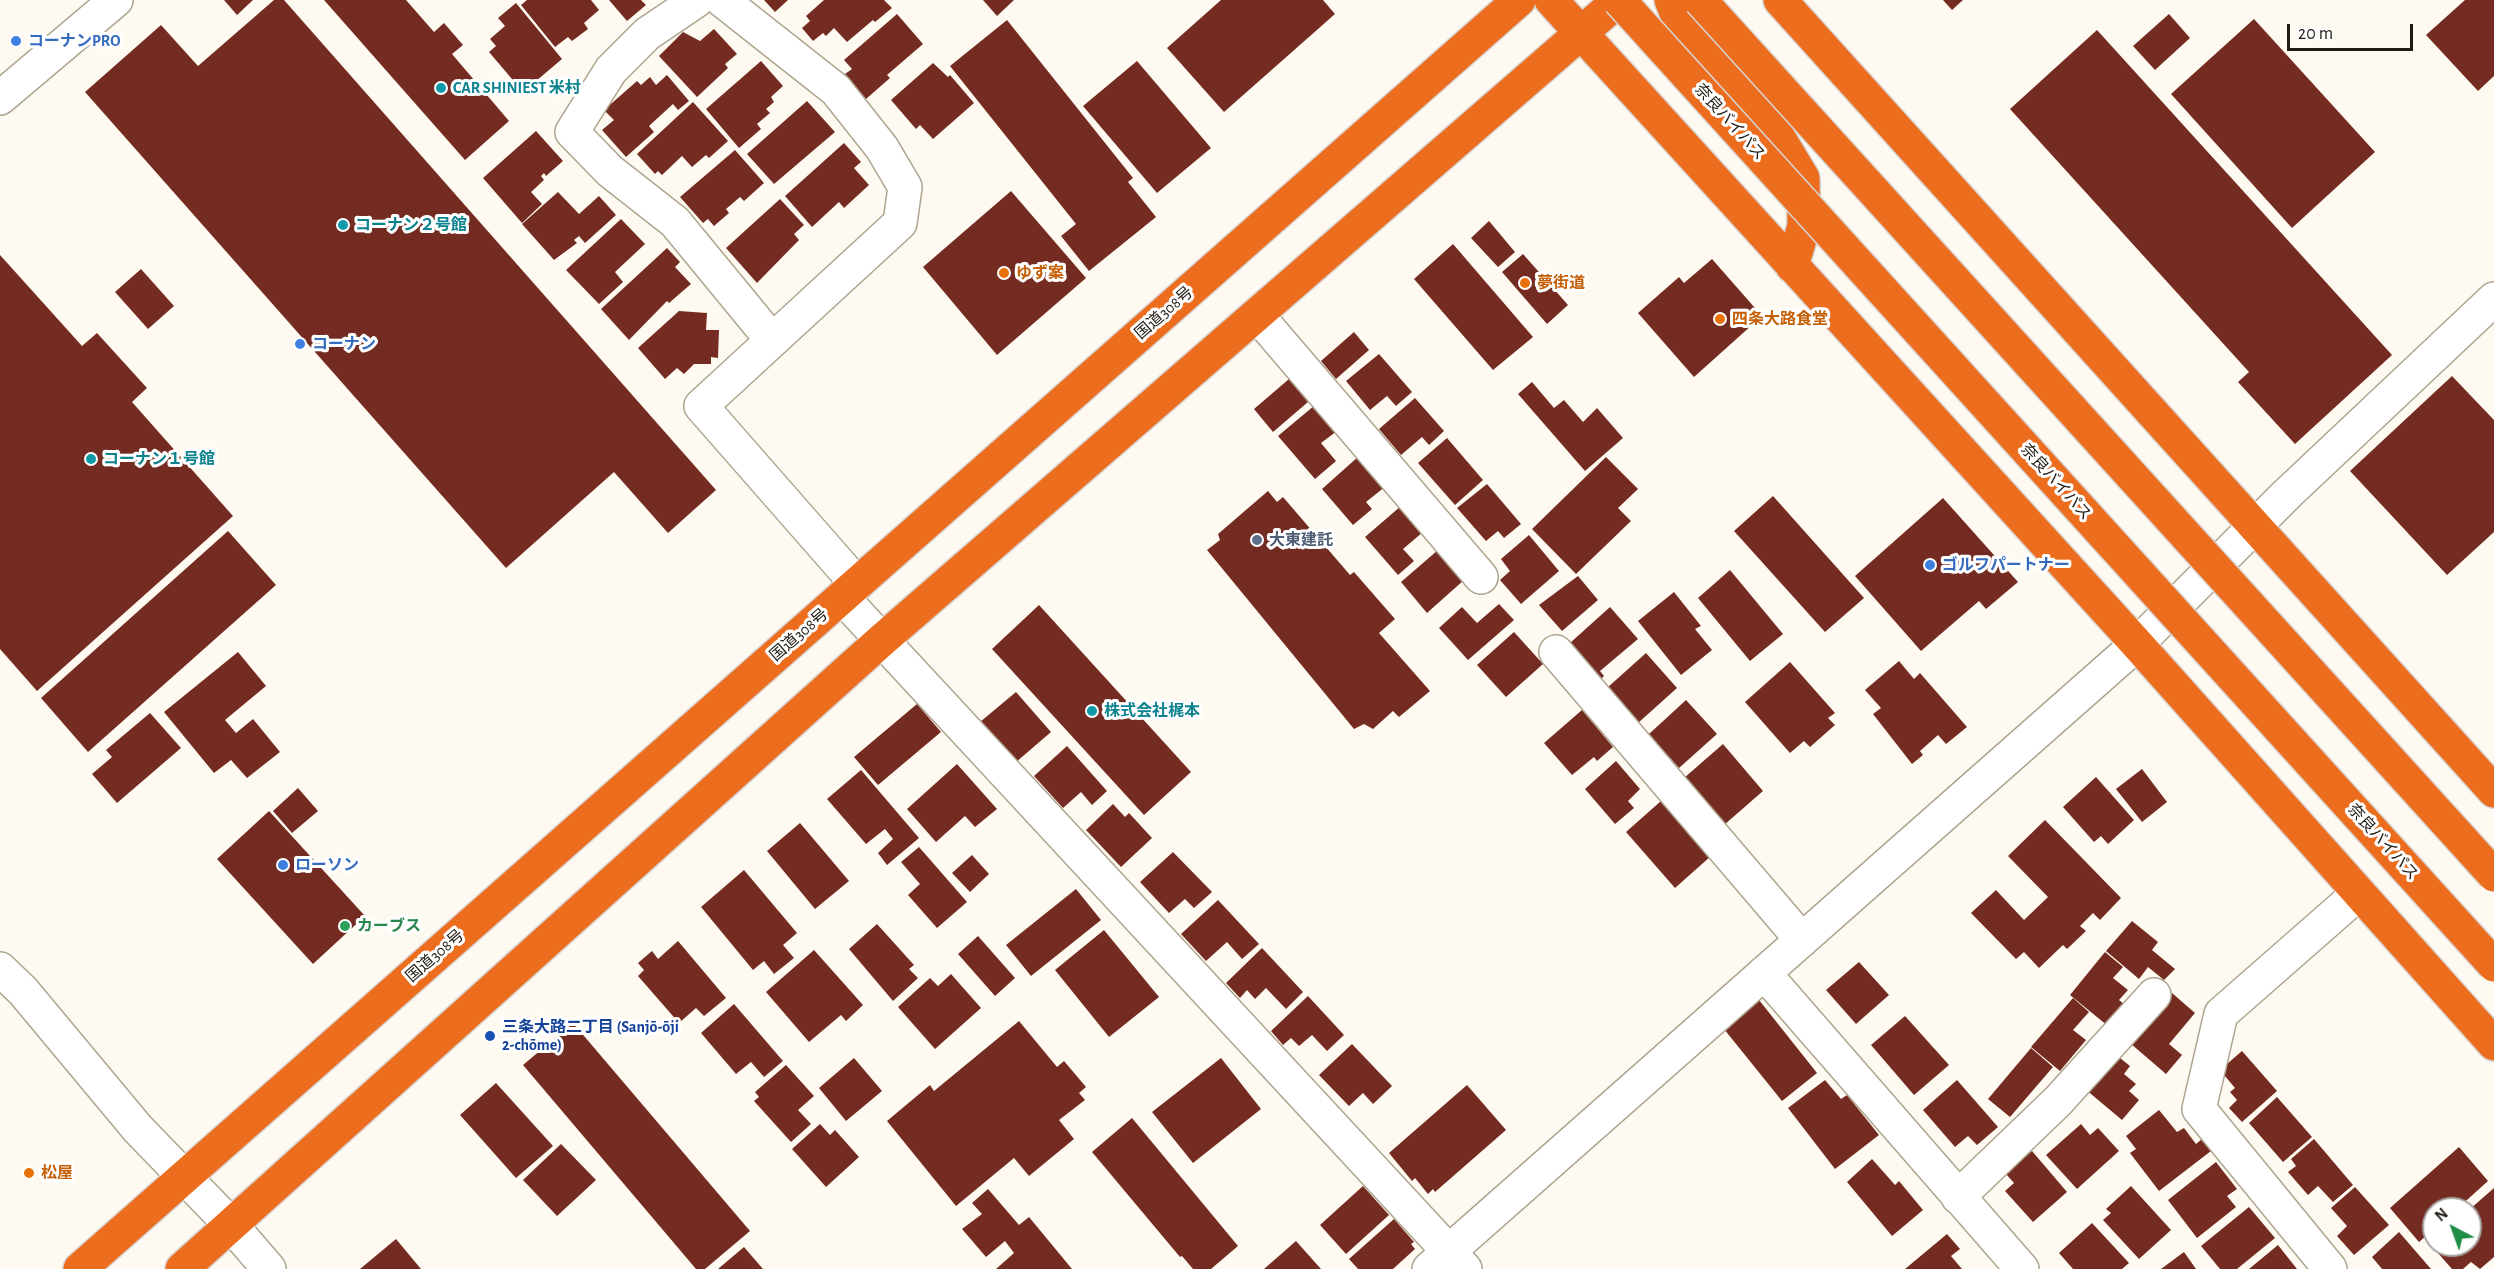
<!DOCTYPE html>
<meta charset="utf-8">
<style>
body{margin:0}
#map{position:relative;width:2494px;height:1269px;overflow:hidden;background:#fffaf1;font-family:"Alegreya Sans",sans-serif}
canvas{display:block}
.north{position:absolute;left:2422px;top:1197px;width:60px;height:60px;box-sizing:border-box;background:#fff;border:2px solid #a6a4a1;border-radius:50%;rotate:319deg;font-size:16px;font-weight:700;line-height:24px;text-align:center;color:#201c14}
.north::after{content:'';display:block;margin:auto;width:21px;height:27px;background:#1f8d46;clip-path:polygon(50% 0,100% 100%,50% 72%,0 100%)}
.scale{position:absolute;left:2287px;top:24px;width:126px;height:27px;box-sizing:border-box;border:3px solid #201c14;border-top:0;padding-left:8px;font-size:18px;line-height:21px;white-space:nowrap;color:#201c14;-webkit-text-stroke:4px #fff;paint-order:stroke}
</style>
<div id="map">
<canvas width="2494" height="1269"></canvas>
<div class="north">N</div>
<div class="scale">20 m</div>
</div>
<script>
const c = document.querySelector('canvas').getContext('2d');
c.lineJoin = 'round';
function fill(path, color) { c.fillStyle = color; c.fill(path, 'evenodd'); }
const poly = rows => new Path2D(rows.map(r => 'M' + r).join(''));
function trace(path, color, width, dash) { c.strokeStyle = color; c.lineWidth = width; c.lineCap = dash ? 'butt' : 'round'; c.setLineDash(dash || []); c.stroke(path); }
function label(font, color, halo, rows, align = 'center') {
  c.font = font + ' "Alegreya Sans","Noto Sans JP",sans-serif'; c.lineWidth = 6; c.setLineDash([]); c.textBaseline = 'middle'; c.strokeStyle = halo; c.fillStyle = color; for (const [text, x, y, turn = 0] of rows) {
    c.save(); c.translate(x, y); c.rotate((+turn || 0) * Math.PI / 180); c.textAlign = isNaN(turn) ? turn : align; if (halo) c.strokeText(text, 0, 0); c.fillText(text, 0, 0); c.restore();
  }
}
fill(poly([
 [224,0,253,0,237,15],
 [274,0,284,0,716,490,668,533,614,472,506,568,85,92,161,25,198,66],
 [324,0,406,0,434,32,444,23,463,45,452,54,509,121,465,160],
 [527,0,591,0,599,10,584,23,588,29,572,41,568,37,555,47,521,5],
 [609,0,641,0,646,5,627,21],
 [764,0,788,0,775,12],
 [824,0,884,0,892,8,875,22,873,20,847,42,834,28,826,36,823,33,813,41,802,28,810,21,806,16],
 [983,0,1014,0,997,16],
 [1221,0,1323,0,1335,14,1224,112,1167,48],
 [1943,0,1963,0,1952,10],
 [2465,0,2494,0,2494,76,2478,91,2426,35],
 [516,3,562,59,523,92,489,52,496,46,490,39,505,26,498,18],
 [897,14,923,44,887,75,890,78,866,99,845,74,852,69,844,60],
 [2169,14,2190,38,2155,70,2133,46],
 [2254,19,2375,152,2292,228,2171,94],
 [1007,20,1133,178,1128,182,1156,217,1089,271,1061,236,1076,224,950,66],
 [714,29,737,54,725,64,728,68,697,97,659,56,683,32,700,41],
 [2097,30,2392,355,2295,444,2238,382,2249,372,2010,109],
 [761,61,783,86,771,97,774,102,766,109,770,113,757,124,761,129,739,148,706,109],
 [1137,61,1211,148,1157,193,1083,106],
 [933,63,948,77,950,75,974,103,933,139,920,125,916,129,891,100],
 [667,75,689,101,678,110,673,104,649,126,654,132,626,157,602,130,614,120,604,110,637,81,641,85,650,77,656,85],
 [807,101,835,132,774,184,747,154],
 [693,102,728,141,709,158,706,155,692,167,682,156,662,175,658,171,655,174,637,154],
 [536,131,563,161,546,176,544,173,541,176,544,180,531,192,542,204,522,223,483,178],
 [844,143,861,162,854,168,869,185,844,208,839,202,812,227,785,196],
 [735,150,764,183,744,201,740,197,726,209,729,213,714,226,708,219,703,223,680,197],
 [1011,191,1086,278,997,355,923,267],
 [558,192,579,214,599,196,616,215,585,243,579,236,574,240,577,243,554,260,522,224],
 [780,199,804,225,794,234,799,240,757,283,726,248],
 [621,219,645,244,615,272,623,282,599,304,566,270],
 [1489,221,1515,252,1498,267,1471,238],
 [1453,244,1533,337,1493,370,1414,279],
 [667,248,680,262,675,267,691,284,669,303,667,301,629,340,601,309],
 [1523,254,1568,305,1547,324,1502,272],
 [0,255,82,346,97,333,147,388,132,402,233,516,37,691,0,649],
 [1712,259,1762,316,1694,377,1638,313,1679,277,1684,283],
 [141,269,174,306,148,329,115,292],
 [679,311,707,313,706,330,719,330,718,358,711,357,711,364,694,364,684,374,677,368,665,379,638,348],
 [1354,332,1369,350,1336,379,1321,361],
 [1379,354,1412,392,1396,406,1387,396,1370,410,1346,381],
 [2452,376,2494,420,2494,532,2447,575,2350,471],
 [1289,379,1308,402,1273,432,1254,409],
 [1532,382,1554,408,1564,400,1583,422,1597,408,1623,438,1585,471,1518,394],
 [1415,398,1444,431,1429,445,1422,437,1401,455,1379,429],
 [1315,405,1337,431,1321,443,1336,461,1315,479,1278,436],
 [1447,438,1483,480,1455,505,1418,463],
 [1359,456,1386,486,1366,502,1372,509,1353,525,1322,489],
 [1606,457,1638,489,1618,508,1631,521,1576,574,1532,529],
 [1487,484,1521,524,1504,538,1498,531,1486,541,1457,508],
 [1268,491,1277,502,1283,497,1350,575,1354,572,1395,619,1379,633,1430,691,1399,717,1393,711,1373,729,1364,724,1354,729,1207,550,1220,540,1218,534],
 [1773,496,1864,598,1825,632,1734,531],
 [1943,498,2018,582,1986,609,1979,601,1921,651,1855,576],
 [1401,506,1423,532,1403,549,1414,561,1398,575,1365,537],
 [228,531,276,585,88,752,41,698],
 [1529,535,1559,571,1521,604,1500,580,1510,571,1501,559],
 [1438,550,1464,580,1427,613,1401,582],
 [1730,570,1783,634,1750,661,1698,598],
 [1578,576,1598,600,1562,631,1539,605],
 [1674,592,1701,626,1695,629,1712,650,1681,675,1638,621],
 [1499,604,1514,620,1468,660,1439,628,1462,607,1477,623],
 [1039,605,1191,772,1144,815,992,649],
 [1610,607,1638,639,1600,671,1604,676,1601,679,1570,643],
 [1514,632,1543,664,1506,697,1477,665],
 [238,652,266,686,225,720,236,733,253,719,280,752,247,778,231,760,214,773,164,712],
 [1646,653,1677,688,1638,723,1607,688],
 [1899,661,1914,679,1920,673,1967,727,1946,744,1938,735,1920,751,1923,755,1912,764,1873,714,1881,708,1865,690],
 [1790,662,1835,713,1828,718,1835,725,1810,747,1804,741,1790,753,1745,702],
 [1016,692,1051,732,1015,763,980,722],
 [1686,700,1717,734,1679,768,1649,734],
 [917,704,941,732,878,785,854,757],
 [1582,710,1613,747,1597,761,1594,757,1572,775,1544,743],
 [150,713,181,748,117,803,92,774,112,757,106,750],
 [1723,744,1763,791,1724,825,1684,778],
 [1067,746,1107,791,1092,805,1081,792,1063,808,1034,776],
 [1616,761,1640,789,1628,801,1634,808,1615,824,1585,789],
 [957,764,997,809,975,827,965,816,936,842,907,809],
 [2142,769,2167,802,2142,822,2116,789],
 [861,770,919,838,887,865,878,853,893,839,885,829,866,844,827,799],
 [2096,777,2134,820,2108,844,2101,836,2094,842,2063,807],
 [298,788,318,811,292,833,273,811],
 [1661,801,1711,856,1675,888,1626,832],
 [1113,804,1125,817,1129,813,1152,838,1121,867,1086,830],
 [269,811,365,916,313,964,217,859],
 [2045,820,2121,898,2100,920,2093,913,2080,926,2086,931,2067,949,2063,945,2039,968,2024,952,2016,959,1971,913,1996,890,2024,920,2048,897,2008,856],
 [800,823,849,881,815,909,767,851],
 [919,847,967,902,937,928,908,895,920,884,901,862],
 [1173,852,1212,892,1194,908,1185,899,1169,913,1140,882],
 [972,855,989,874,970,892,952,873],
 [744,870,797,933,783,945,794,958,774,974,764,961,753,970,701,907],
 [1076,889,1101,920,1031,976,1006,945],
 [1218,900,1259,944,1242,959,1227,942,1206,961,1181,934],
 [2132,921,2158,942,2152,950,2175,969,2164,980,2148,967,2139,979,2106,951],
 [877,924,914,965,909,969,918,978,893,1001,849,949],
 [1104,930,1159,997,1109,1037,1055,970],
 [978,936,1015,978,995,996,958,954],
 [678,941,726,998,704,1016,696,1008,679,1023,638,976,644,970,638,963,652,951,658,959],
 [1262,948,1303,992,1286,1009,1266,988,1255,999,1247,990,1240,998,1226,983],
 [814,950,863,1005,846,1021,841,1015,809,1042,766,992],
 [2105,952,2123,967,2113,978,2128,990,2119,1000,2125,1005,2108,1026,2070,995],
 [1859,962,1889,995,1856,1024,1826,990],
 [951,974,981,1008,935,1049,898,1007,930,978,938,986],
 [2172,993,2195,1013,2169,1044,2182,1055,2166,1074,2130,1043],
 [1308,996,1344,1035,1327,1051,1312,1035,1299,1046,1291,1038,1283,1045,1271,1031],
 [2073,998,2089,1012,2073,1030,2086,1040,2060,1071,2031,1047],
 [1759,1000,1817,1073,1782,1101,1724,1029],
 [734,1004,783,1061,764,1077,751,1062,736,1074,701,1033],
 [1905,1016,1949,1065,1914,1095,1871,1045],
 [1019,1021,1057,1067,1064,1061,1086,1087,1079,1093,1085,1100,1059,1120,1074,1139,1029,1176,1014,1158,956,1206,887,1121,930,1085,934,1091],
 [573,1023,750,1231,705,1269,696,1269,523,1065],
 [1352,1044,1392,1086,1373,1104,1363,1093,1349,1106,1319,1075],
 [2031,1048,2053,1067,2010,1117,1988,1099],
 [2242,1051,2277,1091,2242,1122,2229,1108,2237,1100,2230,1092,2235,1088,2220,1070],
 [2115,1054,2130,1066,2124,1074,2136,1084,2129,1091,2139,1100,2122,1120,2085,1089],
 [854,1058,882,1091,846,1121,819,1088],
 [1221,1058,1261,1109,1193,1163,1152,1112],
 [786,1065,814,1096,798,1110,811,1124,791,1142,754,1101,759,1097,755,1092],
 [1825,1080,1841,1099,1847,1095,1879,1135,1835,1169,1788,1108],
 [1957,1080,1998,1127,1977,1145,1968,1136,1955,1147,1923,1110],
 [496,1083,553,1146,516,1178,460,1115],
 [1467,1085,1506,1130,1435,1192,1433,1189,1428,1194,1415,1178,1412,1181,1389,1153],
 [2277,1097,2312,1137,2283,1162,2249,1123],
 [2159,1110,2177,1132,2184,1128,2196,1144,2202,1139,2211,1151,2159,1191,2130,1153,2136,1149,2126,1136],
 [1132,1118,1238,1246,1211,1269,1193,1269,1182,1256,1180,1257,1092,1152],
 [820,1124,830,1135,835,1130,859,1157,826,1187,792,1149],
 [2081,1124,2090,1135,2098,1128,2119,1151,2077,1189,2046,1155],
 [2314,1139,2353,1185,2333,1202,2318,1186,2308,1195,2288,1172,2296,1166,2291,1159],
 [561,1144,596,1180,557,1216,523,1180],
 [2459,1147,2488,1181,2457,1209,2434,1209,2434,1229,2419,1242,2390,1208],
 [2032,1151,2067,1192,2033,1222,2005,1191,2014,1183,2006,1174],
 [1872,1159,1895,1185,1899,1181,1923,1210,1892,1236,1847,1182],
 [2216,1162,2237,1189,2227,1196,2236,1207,2197,1238,2168,1200],
 [1363,1186,1389,1215,1346,1254,1320,1225],
 [2131,1186,2171,1230,2139,1259,2103,1220,2111,1213,2106,1209],
 [2355,1187,2389,1225,2354,1255,2337,1236,2347,1226,2331,1208],
 [2494,1188,2494,1257,2480,1269,2471,1262,2463,1269,2452,1269,2430,1244,2434,1240,2434,1245,2470,1245,2470,1209],
 [988,1189,1019,1225,1029,1217,1072,1269,996,1269,1014,1253,1005,1241,986,1257,962,1229,982,1214,972,1203],
 [2249,1207,2275,1238,2237,1269,2220,1269,2201,1246],
 [1394,1219,1414,1242,1411,1244,1415,1249,1393,1269,1358,1269,1349,1259],
 [2092,1223,2129,1263,2122,1269,2073,1269,2059,1253],
 [2399,1232,2431,1269,2382,1269,2372,1257],
 [1947,1234,1960,1249,1951,1256,1962,1269,1905,1269],
 [396,1239,421,1269,360,1269],
 [1296,1241,1321,1269,1264,1269],
 [2278,1245,2297,1269,2249,1269],
 [744,1247,763,1269,718,1269],
 [2184,1252,2196,1269,2161,1269]
]), '#742b21');
const street = poly([
 [697,0,647,34,611,70,572,132,610,171,675,222,772,340],
 [722,0,836,90,882,148,905,187,900,223,701,406,857,584],
 [0,98,116,0],
 [1257,315,1481,577],
 [842,597,1465,1269],
 [1556,652,1802,940],
 [1764,973,2022,1269],
 [1958,1197,2058,1101,2154,995],
 [1429,1269,2137,644,2286,495,2494,299],
 [2330,1269,2199,1109,2221,1014,2359,893]
]);
const secondary = poly([
 [0,969,23,991,138,1129,232,1226,269,1269]
]);
const highway = poly([
 [1551,0,2137,644,2494,1044],
 [1671,0,1679,20,1779,138,1803,178,1804,226,1792,266],
 [1780,0,2494,791],
 [80,1269,1519,0],
 [182,1269,882,640,1619,0]
]);
trace(street, '#aea48f', 36);
trace(secondary, '#aea48f', 36);
trace(highway, '#d7d6d5', 36);
trace(street, '#fff', 33);
trace(secondary, '#fff', 33);
trace(highway, '#ed6d1f', 33);
const highwayBridge = poly([
 [1619,0,2494,965],
 [1700,0,2494,875]
]);
trace(highwayBridge, '#d7d6d5', 36, []);
trace(highwayBridge, '#ed6d1f', 33);
for (const [x, y, r, color] of [
 [16,41,6,"#3f7fe0"],
 [441,88,6,"#0f9aa8"],
 [343,225,6,"#0f9aa8"],
 [1004,273,6,"#e8710a"],
 [1525,283,6,"#e8710a"],
 [1720,319,6,"#e8710a"],
 [300,344,6,"#3f7fe0"],
 [91,459,6,"#0f9aa8"],
 [1257,540,6,"#5c6f8a"],
 [1930,565,6,"#3f7fe0"],
 [1092,711,6,"#0f9aa8"],
 [283,865,6,"#3f7fe0"],
 [345,926,6,"#2e9e5b"],
 [490,1036,6,"#1a4fb4"],
 [29,1173,6,"#e8710a"]
]) { const dot = new Path2D(); dot.arc(x, y, r, 0, 2 * Math.PI); c.fillStyle = color; c.fill(dot); trace(dot, '#fff', 2); }
label('bold 16px', '#366cbe', '#fff', [
 ["コーナンPRO",28,41],
 ["コーナン",312,344],
 ["ゴルフパートナー",1942,565],
 ["ローソン",295,865]
], 'left');
label('bold 16px', '#0d838f', '#fff', [
 ["CAR SHINIEST 米村",453,88],
 ["コーナン２号館",355,225],
 ["コーナン１号館",103,459],
 ["株式会社梶本",1104,711]
], 'left');
label('16px', '#201c14', '#fff', [
 ["奈良バイパス",1730,122,48],
 ["国道308号",1164,313,-41],
 ["奈良バイパス",2056,482,48],
 ["国道308号",799,635,-41],
 ["奈良バイパス",2383,842,48],
 ["国道308号",435,956,-41]
]);
label('bold 16px', '#c56008', '#fff', [
 ["ゆず案",1016,273],
 ["夢街道",1537,283],
 ["四条大路食堂",1732,319],
 ["松屋",41,1173]
], 'left');
label('bold 16px', '#4e5e75', '#fff', [
 ["大東建託",1269,540]
], 'left');
label('bold 16px', '#27864d', '#fff', [
 ["カーブス",357,926]
], 'left');
label('bold 16px', '#164399', '#fff', [
 ["三条大路二丁目 (Sanjō-ōji",502,1027],
 ["2-chōme)",502,1045]
], 'left');
</script>
